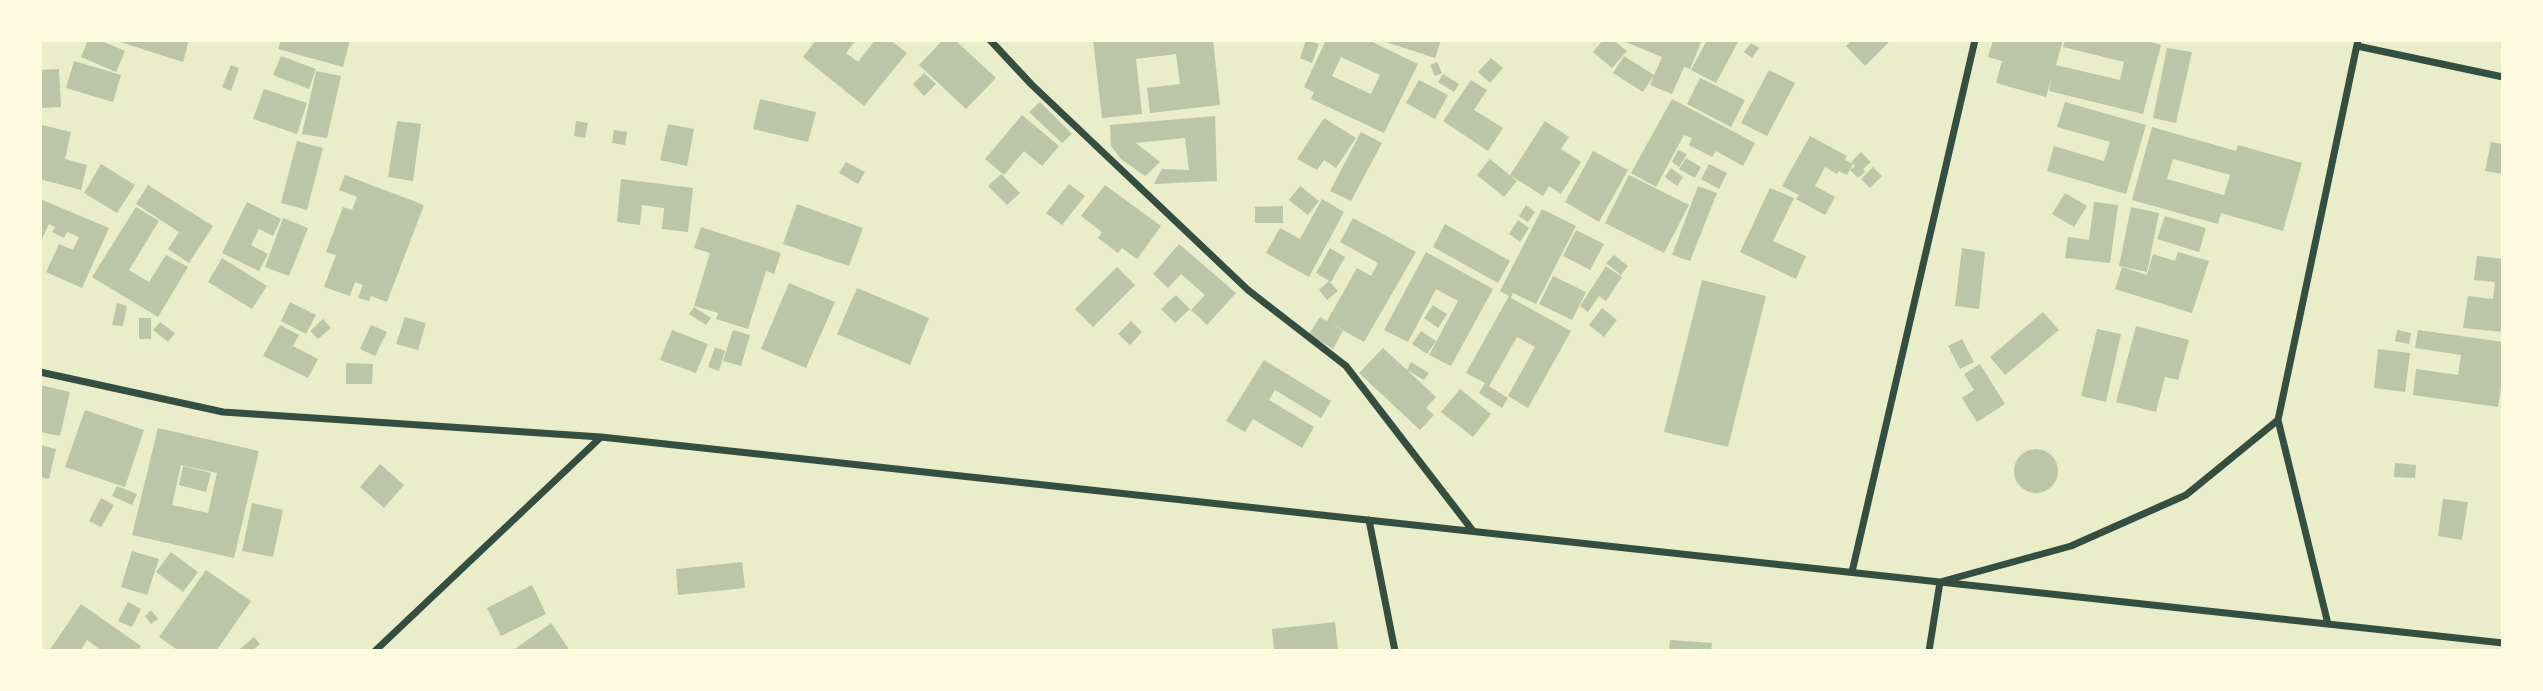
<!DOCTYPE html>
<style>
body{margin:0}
#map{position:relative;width:2543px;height:691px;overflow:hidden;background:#e9edc9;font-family:Barlow,sans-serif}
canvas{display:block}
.frame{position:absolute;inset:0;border:42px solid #fefae0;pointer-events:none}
</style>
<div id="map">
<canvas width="2543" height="691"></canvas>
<div class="frame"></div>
</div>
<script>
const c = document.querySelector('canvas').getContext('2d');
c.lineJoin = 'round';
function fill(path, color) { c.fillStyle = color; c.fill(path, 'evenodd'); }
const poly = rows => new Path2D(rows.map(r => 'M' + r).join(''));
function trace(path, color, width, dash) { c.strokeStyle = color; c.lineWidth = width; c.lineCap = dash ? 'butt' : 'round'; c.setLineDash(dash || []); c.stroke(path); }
fill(poly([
 [88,40,99,40,125,51,116,72,81,57],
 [114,40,189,40,183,62],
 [281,40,350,40,343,67,278,49],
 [816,40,856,40,846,53,858,62,875,40,890,40,907,53,864,106,803,57],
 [943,40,955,40,996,78,966,109,919,65],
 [1093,40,1213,40,1220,105,1150,113,1147,88,1180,84,1176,54,1136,59,1142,114,1102,118],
 [1306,40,1319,44,1312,63,1300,58],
 [1326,40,1368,40,1418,64,1384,133,1311,99,1314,92,1304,87],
 [1341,57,1380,75,1371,94,1332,76],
 [1380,40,1441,40,1435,58],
 [1603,40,1613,40,1627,51,1612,68,1593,52],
 [1621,40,1702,40,1690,69,1684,67,1672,94,1650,85,1662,57],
 [1707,40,1739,40,1716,83,1691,70],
 [1852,40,1891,40,1865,66,1846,46],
 [1993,40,2063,40,2056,65,2120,80,2124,62,2063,47,2065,40,2143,40,2161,45,2143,114,2049,91,2052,76,2046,97,1996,83,2002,61,1988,57],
 [1751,43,1759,48,1752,58,1744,52],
 [2167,48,2192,52,2176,123,2153,118],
 [281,56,316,69,309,89,273,75],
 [1624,56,1654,75,1643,92,1613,73],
 [1491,58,1503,68,1490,83,1478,72],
 [74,61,121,75,113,102,66,88],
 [1437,62,1442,73,1435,76,1430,65],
 [231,65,239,68,231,91,222,87],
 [59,69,61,107,40,108,40,70],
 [1769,70,1795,83,1767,136,1741,123],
 [316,71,341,76,327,138,302,134],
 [924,73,936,84,924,96,913,84],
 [1443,74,1459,84,1454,92,1438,82],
 [1700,78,1745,100,1731,127,1687,104],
 [1419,80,1448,95,1435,119,1406,103],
 [1471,80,1487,90,1474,110,1503,128,1488,151,1443,121],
 [264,89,307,103,297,134,253,119],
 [760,99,816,112,808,142,753,129],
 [1672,99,1755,143,1743,166,1716,151,1712,157,1689,145,1692,138,1684,135,1656,187,1631,173],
 [1040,102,1072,134,1062,143,1029,112],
 [2065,102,2146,125,2126,194,2047,171,2054,146,2104,161,2110,142,2057,127],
 [1022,115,1059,146,1042,166,1024,151,1004,175,985,159],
 [1215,116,1217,181,1154,184,1162,169,1189,170,1185,138,1136,143,1160,162,1145,176,1121,159,1111,146,1110,125],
 [1324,118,1356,138,1336,168,1324,160,1317,170,1297,159],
 [397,121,421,124,413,181,388,177],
 [576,121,588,123,585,138,574,136],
 [1545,121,1569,137,1561,149,1581,162,1561,194,1549,186,1543,196,1510,175],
 [668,124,694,129,687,166,660,160],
 [42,125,71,132,65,159,87,165,81,190,40,179],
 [2152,127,2236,151,2238,145,2302,163,2283,231,2221,213,2218,224,2132,200],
 [2173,159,2230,175,2224,195,2167,179],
 [614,130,627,132,625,145,612,143],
 [1361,132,1382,143,1351,201,1330,191],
 [1810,136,1847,156,1845,160,1853,164,1847,175,1839,171,1837,174,1825,167,1815,186,1835,197,1825,215,1796,199,1799,195,1782,186],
 [297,141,323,148,307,210,281,203],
 [2491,142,2503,144,2503,174,2485,171],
 [1678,150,1687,154,1679,167,1672,162],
 [1593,151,1628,170,1599,222,1565,202],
 [1861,152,1871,162,1863,169,1865,172,1858,178,1850,170,1855,166,1851,162],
 [1686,158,1701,167,1695,178,1679,169],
 [1490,159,1517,181,1504,197,1477,175],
 [846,162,865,172,858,184,839,173],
 [101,164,135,185,117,213,84,193],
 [1709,164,1727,173,1719,189,1701,179],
 [1873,167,1882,176,1870,188,1861,179],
 [1671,168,1683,177,1677,186,1665,177],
 [1001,174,1020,193,1007,205,988,186],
 [345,175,424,205,387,302,371,296,369,301,358,298,363,285,355,282,350,296,324,287,336,255,326,252,343,207,352,210,357,197,339,190],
 [1629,175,1689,205,1664,253,1605,223],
 [621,179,693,188,688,232,662,229,664,208,642,205,640,225,617,222],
 [1069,184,1085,196,1062,225,1046,213],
 [148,185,213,226,189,263,168,249,179,232,136,204],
 [1105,185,1161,226,1137,259,1122,248,1118,253,1098,238,1102,232,1081,216],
 [1300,186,1319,201,1308,215,1289,200],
 [1698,186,1717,193,1690,261,1672,255],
 [1770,188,1794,198,1773,241,1806,256,1796,279,1740,252],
 [2065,193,2087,206,2074,227,2052,214],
 [40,199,109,228,82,288,46,272,59,244,73,250,79,237,67,232,64,238,52,232,55,227,49,224,40,243],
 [1322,199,1344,212,1309,277,1266,253,1280,228,1300,239],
 [247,202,281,219,273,236,259,229,251,245,268,254,259,271,222,253],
 [2094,202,2118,205,2110,263,2065,258,2068,237,2089,240],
 [797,204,863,228,849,266,783,244],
 [1526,205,1535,212,1528,222,1519,216],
 [1283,206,1283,223,1255,223,1255,207],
 [136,207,159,221,129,270,149,282,166,255,188,267,158,317,92,277],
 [2131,207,2159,213,2147,272,2119,266],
 [1542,209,1576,226,1536,304,1513,293,1511,298,1571,331,1528,408,1508,396,1535,347,1517,337,1489,386,1508,398,1502,408,1479,393,1485,383,1466,373,1509,296,1500,291],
 [2165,216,2206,228,2199,252,2157,239],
 [283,218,308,228,289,276,265,267],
 [1353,218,1416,252,1364,342,1330,323,1343,331,1333,349,1309,334,1320,317,1327,321,1357,268,1371,276,1378,263,1340,242],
 [1518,220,1529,228,1520,242,1509,234],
 [1445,224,1510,261,1498,283,1433,247],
 [701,227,781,253,774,274,766,271,748,329,716,319,718,313,694,306,710,253,694,248],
 [1576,230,1604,244,1590,270,1563,256],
 [1179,244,1236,293,1207,325,1191,310,1205,295,1181,274,1168,288,1153,274],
 [1330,248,1345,257,1331,282,1316,273],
 [1962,248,1985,252,1979,309,1955,306],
 [1426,252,1493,289,1451,366,1429,355,1458,301,1436,289,1408,342,1384,330],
 [2178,252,2209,261,2192,313,2115,289,2122,267,2147,275,2153,254,2175,261],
 [1614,255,1628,266,1621,275,1606,263],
 [2477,256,2503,259,2503,332,2463,328,2468,296,2493,299,2495,282,2474,280],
 [222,258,267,286,252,309,208,282],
 [1606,266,1622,277,1606,301,1599,296,1588,312,1580,306],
 [1117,267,1135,285,1093,327,1075,309],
 [1553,276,1586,292,1572,320,1539,304],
 [1702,280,1766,296,1728,447,1664,432],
 [1329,281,1338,291,1327,300,1319,290],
 [789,283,835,302,806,368,761,349],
 [857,288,929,318,910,365,837,334],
 [1176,295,1190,309,1175,323,1161,309],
 [290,302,316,315,306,334,281,321],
 [117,303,127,306,123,326,112,325],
 [1433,305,1447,314,1438,328,1424,318],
 [694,307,711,318,706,325,689,314],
 [1602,308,1617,320,1604,337,1589,325],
 [2043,312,2059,330,2005,375,1990,357],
 [405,317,426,323,418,350,396,344],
 [139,318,151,318,151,339,139,339],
 [323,319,331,328,318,339,310,331],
 [1131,321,1142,332,1130,345,1118,334],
 [160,322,175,333,168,342,153,330],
 [280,325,299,335,293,346,318,359,308,378,263,356],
 [371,325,387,332,375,356,360,349],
 [2136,326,2189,340,2178,380,2165,377,2156,412,2116,402],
 [2097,329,2121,334,2106,402,2081,396],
 [672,330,708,344,696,373,660,360],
 [733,330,750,335,741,366,723,361],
 [2397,330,2411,333,2409,344,2395,341],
 [2418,330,2503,342,2503,375,2498,407,2413,395,2416,369,2458,375,2461,355,2415,348],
 [1421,331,1436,341,1427,354,1412,344],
 [1962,339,1974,362,1960,369,1948,346],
 [715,347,725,351,719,371,708,367],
 [1383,348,1407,370,1411,362,1429,373,1424,380,1407,370,1436,397,1426,408,1434,415,1420,430,1359,373],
 [2378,349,2410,353,2405,392,2374,388],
 [1264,360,1331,401,1321,418,1275,390,1269,400,1314,427,1302,448,1253,419,1245,432,1226,421],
 [346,363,373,364,372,384,346,384],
 [1980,364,2005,404,1977,422,1962,398,1974,390,1964,374],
 [40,385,70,392,60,436,40,432],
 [1460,389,1491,414,1473,437,1441,412],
 [85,410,144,430,125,487,65,467],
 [158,428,259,451,234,558,132,535],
 [181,465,217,473,208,513,172,505],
 [40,445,56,449,49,479,40,477],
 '2014 471a22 22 0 1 1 44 0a22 22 0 1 1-44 0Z',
 [2395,463,2416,465,2415,478,2394,477],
 [380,464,404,485,384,508,360,487],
 [183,466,211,473,206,492,179,485],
 [117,486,137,494,132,505,112,496],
 [101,498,114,505,101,527,89,521],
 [2443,499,2468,502,2462,540,2438,536],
 [252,503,283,510,273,557,242,551],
 [132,551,159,559,147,595,121,587],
 [171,552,198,572,183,592,156,572],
 [742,562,745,588,678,595,676,569],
 [206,570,251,601,216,651,179,651,159,637],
 [532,585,546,614,501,636,487,608],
 [128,602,141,609,132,627,118,621],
 [81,604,141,646,138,651,102,651,87,640,80,651,49,651],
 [151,610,158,619,151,624,145,616],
 [1335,622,1338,651,1274,651,1272,629],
 [551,623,568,648,565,651,512,651],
 [254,637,260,644,252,651,242,651,240,649],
 [1670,640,1712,643,1711,651,1669,651]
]), '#bcc5a7');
trace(poly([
 [990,40,1031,84,1248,290,1346,366,1473,531],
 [2357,46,2503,77],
 [40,372,223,412,601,437],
 [1369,520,1395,651],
 [1852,572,1975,40],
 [2328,624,2278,420,2358,40],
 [375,651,601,437,2503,643],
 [1929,651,1940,582,2071,546,2186,495,2278,420]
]), '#344e41', 7);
</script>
